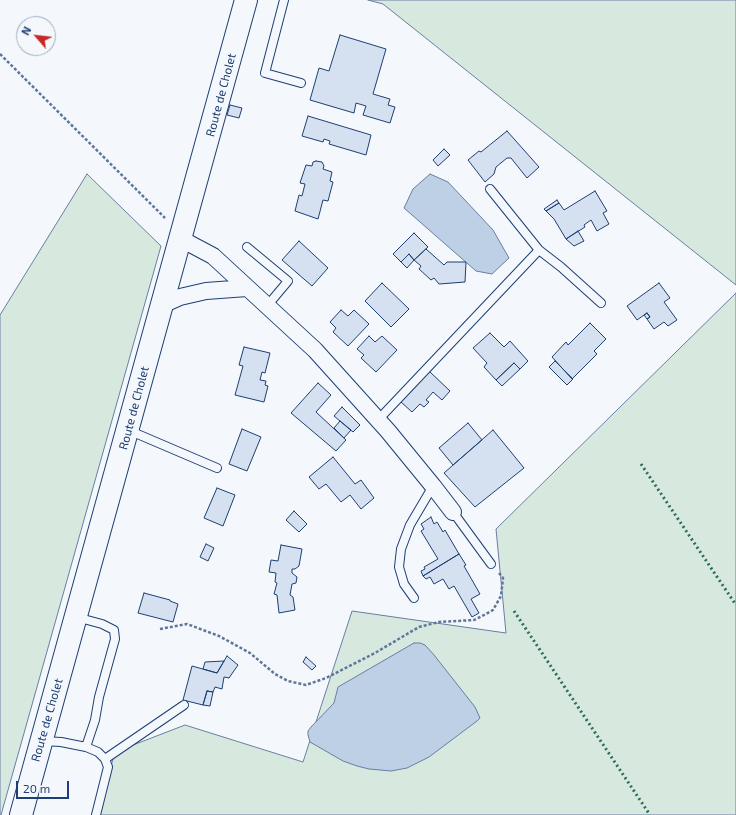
<!DOCTYPE html>
<style>
body{margin:0}
#map{position:relative;width:736px;height:815px;overflow:hidden;background:#f4f7fb;font-family:"Exo 2",sans-serif}
canvas{display:block}
.north{position:absolute;left:16px;top:16px;width:40px;height:40px;box-sizing:border-box;background:#f4f7fb;border:1px solid #9eadc5;border-radius:50%;rotate:298deg;font-size:11px;font-weight:700;line-height:16px;text-align:center;color:#1d3f73}
.north::after{content:'';display:block;margin:auto;width:14px;height:18px;background:#c62828;clip-path:polygon(50% 0,100% 100%,50% 72%,0 100%)}
.scale{position:absolute;left:16px;top:781px;width:53px;height:18px;box-sizing:border-box;border:2px solid #1d3f73;border-top:0;padding-left:5px;font-size:12px;line-height:14px;white-space:nowrap;color:#1d3f73;-webkit-text-stroke:3px #f4f7fb;paint-order:stroke}
</style>
<div id="map">
<canvas width="736" height="815"></canvas>
<div class="north">N</div>
<div class="scale">20 m</div>
</div>
<script>
const c = document.querySelector('canvas').getContext('2d');
c.lineJoin = 'round';
function fill(path, color) { c.fillStyle = color; c.fill(path, 'evenodd'); }
const poly = rows => new Path2D(rows.map(r => 'M' + r).join(''));
function trace(path, color, width, dash) { c.strokeStyle = color; c.lineWidth = width; c.lineCap = dash ? 'butt' : 'round'; c.setLineDash(dash || []); c.stroke(path); }
function label(font, color, halo, rows, align = 'center') {
  c.font = font + ' "Exo 2",sans-serif'; c.lineWidth = 3; c.setLineDash([]); c.textBaseline = 'middle'; c.strokeStyle = halo; c.fillStyle = color; for (const [text, x, y, turn = 0] of rows) {
    c.save(); c.translate(x, y); c.rotate((+turn || 0) * Math.PI / 180); c.textAlign = isNaN(turn) ? turn : align; if (halo) c.strokeText(text, 0, 0); c.fillText(text, 0, 0); c.restore();
  }
}
const green = poly([
 [368,0,736,0,736,285,383,4,368,0],
 [87,174,161,246,1,815,0,815,0,315,87,174],
 [736,293,736,815,97,815,115,752,185,725,303,762,352,611,506,633,496,529,736,293]
]);
fill(green, '#d7e8df');
trace(green, '#687fa3', 1);
const water = poly([
 [430,174,448,182,493,230,509,258,492,274,476,271,404,208,413,189,430,174],
 [414,643,420,643,425,645,434,655,475,707,480,718,477,721,429,757,407,768,391,771,369,769,357,766,343,761,310,742,308,735,308,731,311,727,334,703,338,687,414,643]
]);
fill(water, '#bed0e5');
trace(water, '#687fa3', 1);
const building = poly([
 [340,35,386,49,373,94,390,99,388,105,395,107,390,123,363,115,366,106,356,103,354,113,310,100,319,68,329,71,340,35],
 [230,105,242,108,239,118,227,115,230,105],
 [308,116,371,135,366,155,329,144,330,141,324,139,323,142,302,136,308,116],
 [507,131,539,167,527,178,511,158,507,158,496,167,494,174,485,182,468,160,479,151,481,152,507,131],
 [444,149,450,155,438,166,433,160,444,149],
 [316,161,322,162,324,166,323,169,332,172,330,181,333,182,328,201,323,200,318,219,295,211,299,195,302,196,305,184,300,183,306,165,312,166,313,162,316,161],
 [595,191,607,211,603,213,609,224,597,231,591,220,584,225,585,227,566,239,554,219,546,211,559,203,564,210,595,191],
 [557,200,559,203,546,211,544,209,557,200],
 [578,231,584,241,574,246,566,239,578,231],
 [414,233,428,247,414,260,409,254,401,262,393,254,414,233],
 [299,241,328,268,312,286,282,260,299,241],
 [426,249,444,265,447,262,466,262,465,282,439,284,434,278,431,280,419,269,421,266,414,260,426,249],
 [409,254,414,260,407,268,401,262,409,254],
 [382,283,409,309,391,327,365,301,382,283],
 [659,283,670,298,664,302,677,320,668,326,664,322,654,329,647,319,650,317,647,313,637,320,627,306,659,283],
 [341,310,348,316,354,310,369,324,348,346,333,332,336,328,330,322,341,310],
 [647,313,650,317,647,319,644,315,647,313],
 [590,323,606,339,594,351,597,354,572,379,552,357,566,342,568,345,590,323],
 [490,333,504,347,510,341,528,361,520,369,514,363,496,380,484,367,487,363,473,348,490,333],
 [369,336,375,342,382,336,397,350,376,372,361,358,364,355,357,349,369,336],
 [244,347,270,353,265,373,262,372,260,380,266,381,265,385,268,386,264,402,235,395,243,366,239,365,244,347],
 [555,361,573,379,567,385,549,367,555,361],
 [514,363,520,369,502,386,496,380,514,363],
 [429,371,450,391,442,400,433,392,426,400,429,402,424,407,420,404,412,412,401,402,429,371],
 [318,383,331,395,316,412,346,440,336,451,291,413,318,383],
 [342,407,360,425,353,432,334,416,342,407],
 [340,421,351,430,344,438,334,428,340,421],
 [468,423,482,440,453,465,439,448,468,423],
 [242,429,261,437,247,471,229,464,242,429],
 [493,430,524,468,475,507,444,473,493,430],
 [333,457,355,484,361,480,374,498,361,509,350,495,341,502,326,484,319,489,309,477,333,457],
 [217,488,235,495,223,526,204,518,217,488],
 [294,511,307,524,299,532,286,520,294,511],
 [431,517,434,524,437,522,443,532,445,530,459,554,423,576,421,571,425,569,424,567,438,559,421,531,424,529,421,524,431,517],
 [206,544,214,548,208,561,200,557,206,544],
 [281,545,302,549,299,566,295,569,292,569,292,573,297,577,296,583,292,584,290,595,293,597,295,610,279,613,277,595,274,594,277,583,275,582,276,573,269,572,271,560,278,561,281,545],
 [459,554,466,565,464,566,480,594,471,599,479,613,472,617,454,586,449,589,443,579,434,584,430,577,426,579,423,576,459,554],
 [144,593,170,600,170,601,178,604,173,622,138,613,144,593],
 [227,656,238,665,229,678,224,677,222,689,215,687,213,692,207,691,203,705,183,700,192,666,217,673,227,656],
 [306,657,316,666,312,670,303,662,306,657],
 [224,661,217,673,203,669,205,662,224,661],
 [207,691,213,692,210,706,203,705,207,691]
]);
fill(building, '#d5e0f0');
trace(building, '#1d3f73', 1);
const service = poly([
 [284,0,265,73,301,83],
 [490,189,539,250,561,267,601,303],
 [247,247,288,281,267,306],
 [378,420,539,250],
 [128,430,217,468],
 [453,512,491,564],
 [414,598,404,584,399,567,401,549,410,525,433,486],
 [43,741,61,742,86,747,95,720,99,697,115,639,114,630,102,624,76,617],
 [86,747,98,752,105,759,108,767,96,815],
 [105,759,184,705]
]);
const minor = poly([
 [181,239,213,256,315,350,388,431,433,486,453,512],
 [162,305,180,297,206,291,247,288]
]);
const secondary = poly([
 [21,815,246,0]
]);
trace(service, '#1d3f73', 10);
trace(minor, '#1d3f73', 18);
trace(secondary, '#1d3f73', 24);
trace(poly([
 [0,54,165,218],
 [160,629,187,624,219,636,250,653,275,674,288,681,306,685,326,678,375,653,419,627,439,622,474,620,484,615,493,610,501,596,503,578,499,573]
]), '#5e769c', 2.5, [3, 2]);
trace(service, '#f4f7fb', 8);
trace(minor, '#f4f7fb', 16);
trace(secondary, '#f4f7fb', 22);
trace(poly([
 [641,464,736,605],
 [514,611,650,815]
]), '#2c6c60', 3, [2, 3]);
label('12px', '#1d3f73', '#f4f7fb', [
 ["Route de Cholet",221,95,-75],
 ["Route de Cholet",134,408,-75],
 ["Route de Cholet",47,720,-74]
]);
</script>
